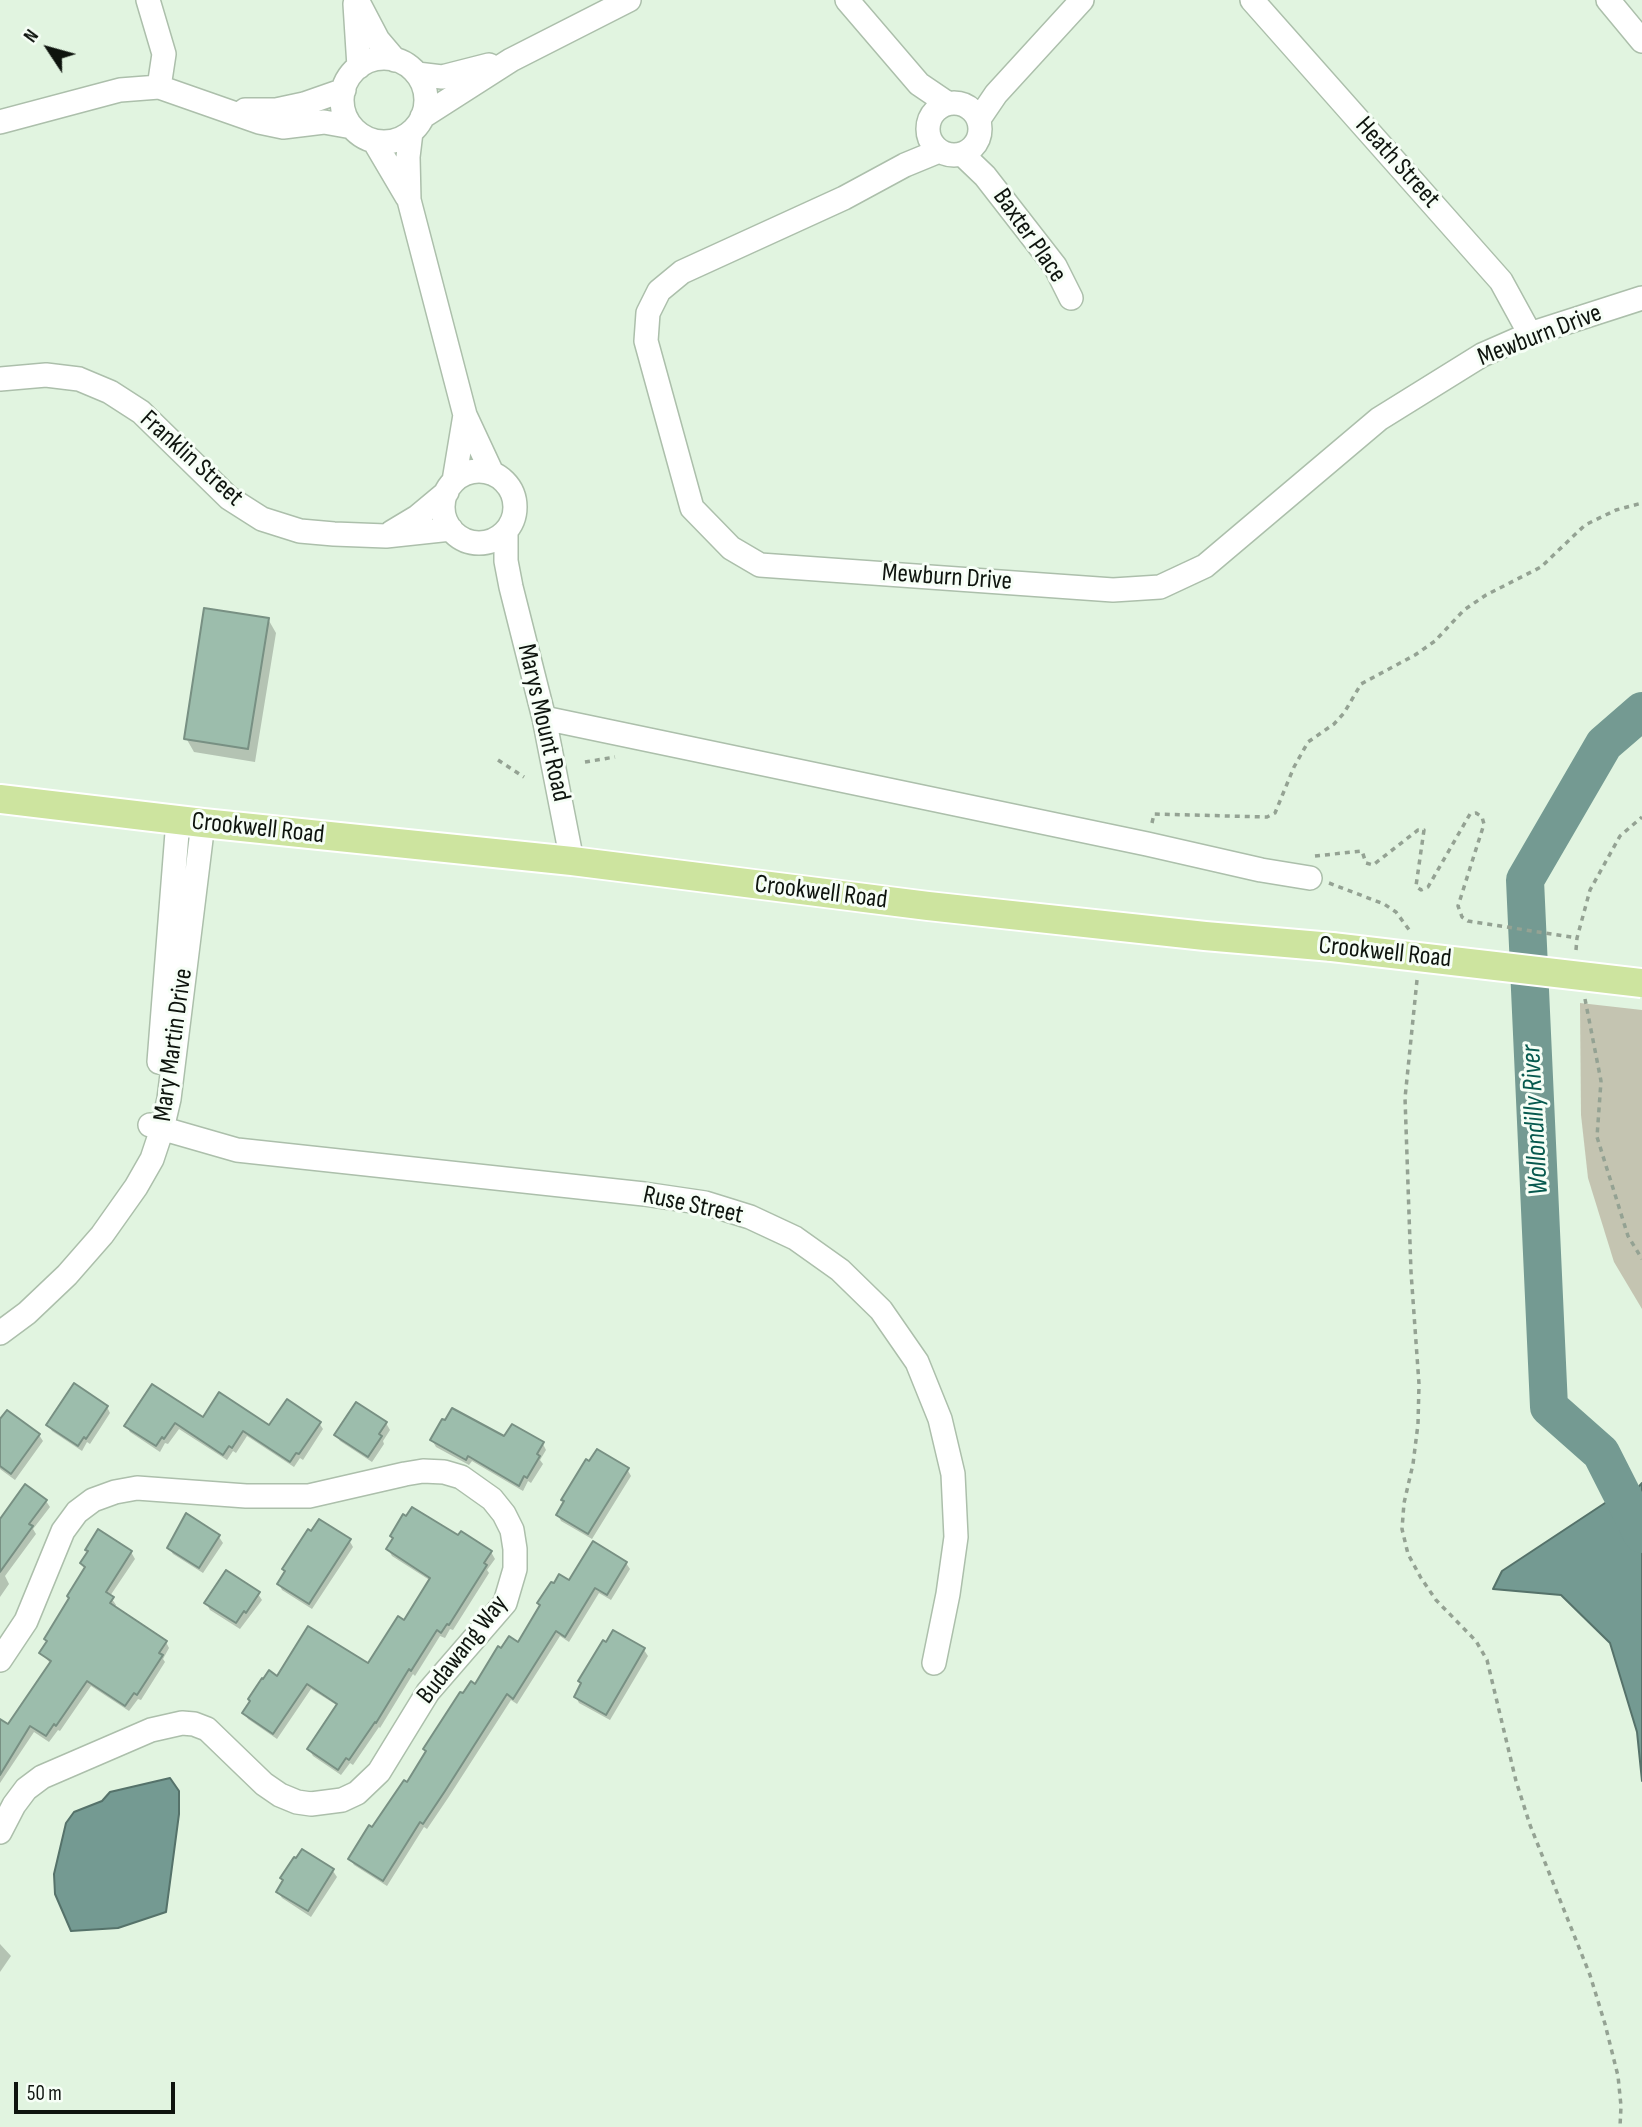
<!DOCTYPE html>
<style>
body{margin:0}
#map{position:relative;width:1642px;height:2127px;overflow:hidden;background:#e1f4e0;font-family:"Sofia Sans Condensed",sans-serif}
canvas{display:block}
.north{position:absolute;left:14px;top:14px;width:70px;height:70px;-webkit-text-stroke:5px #f6fef6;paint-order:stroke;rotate:306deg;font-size:19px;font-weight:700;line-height:28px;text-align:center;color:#0e140e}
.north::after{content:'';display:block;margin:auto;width:24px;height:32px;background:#0e140e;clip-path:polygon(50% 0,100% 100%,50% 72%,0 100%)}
.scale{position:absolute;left:14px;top:2082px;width:161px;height:32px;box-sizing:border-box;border:4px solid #0e140e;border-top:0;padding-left:9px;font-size:21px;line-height:24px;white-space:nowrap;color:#0e140e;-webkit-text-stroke:5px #f6fef6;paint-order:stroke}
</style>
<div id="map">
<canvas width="1642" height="2127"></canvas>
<div class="north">N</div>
<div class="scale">50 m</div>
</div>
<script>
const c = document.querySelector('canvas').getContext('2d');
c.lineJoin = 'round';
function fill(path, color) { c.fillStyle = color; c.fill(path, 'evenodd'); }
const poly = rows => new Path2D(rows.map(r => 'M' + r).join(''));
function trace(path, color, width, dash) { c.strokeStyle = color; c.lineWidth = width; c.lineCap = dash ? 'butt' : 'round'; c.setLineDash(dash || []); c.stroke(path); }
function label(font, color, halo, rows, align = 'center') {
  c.font = font + ' "Sofia Sans Condensed",sans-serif'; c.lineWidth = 6; c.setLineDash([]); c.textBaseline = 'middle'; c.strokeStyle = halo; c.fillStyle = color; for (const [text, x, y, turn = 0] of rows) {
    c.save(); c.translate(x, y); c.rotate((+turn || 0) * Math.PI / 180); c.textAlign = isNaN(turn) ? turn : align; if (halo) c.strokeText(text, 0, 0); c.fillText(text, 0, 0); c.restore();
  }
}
fill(poly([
 [1580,1003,1642,1010,1642,1309,1614,1262,1588,1178,1581,1115]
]), '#c4c4b1');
const water = poly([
 [1642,1483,1642,1781,1637,1732,1610,1643,1561,1595,1493,1589,1502,1571,1605,1503,1626,1501,1642,1483],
 [170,1778,179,1791,179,1814,166,1912,118,1928,71,1931,55,1894,54,1874,66,1823,74,1812,102,1801,110,1792,170,1778]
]);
fill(water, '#749a92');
trace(water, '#55726a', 2);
fill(poly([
 [268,619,276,633,255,762,194,752,186,738],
 [107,1407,110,1413,90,1444,87,1442,82,1451,52,1431,48,1425],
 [203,1419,269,1428,319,1423,323,1429,303,1460,300,1458,294,1467,247,1436,236,1453,233,1451,227,1460,179,1429,168,1444,165,1443,160,1452,130,1432,126,1426],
 [0,1422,39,1435,43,1441,15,1480,0,1469],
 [386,1423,390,1430,383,1441,384,1444,372,1462,340,1441,336,1435],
 [505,1439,543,1444,546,1450,540,1460,543,1464,531,1483,528,1481,523,1491,472,1461,469,1465,436,1447,432,1440],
 [627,1469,631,1476,592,1539,561,1521,558,1515,565,1503,563,1500],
 [46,1501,50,1507,33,1529,36,1534,5,1576,9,1584,0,1597,0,1522],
 [99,1531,131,1552,135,1559,110,1596,116,1605,114,1608,166,1642,169,1648,163,1659,165,1662,141,1700,138,1699,129,1711,91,1686,60,1731,58,1730,49,1742,34,1732,0,1783,0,1721,9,1727,51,1664,41,1653,86,1570,82,1563,89,1553,87,1550],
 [219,1537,223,1543,203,1573,173,1554,169,1548],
 [458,1538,491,1552,495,1559,487,1570,489,1573,453,1630,450,1629,445,1638,440,1636,415,1676,413,1674,380,1728,379,1727,353,1765,350,1763,341,1775,313,1756,309,1749,338,1706,311,1689,277,1739,248,1719,244,1713,278,1678,369,1666,405,1622,431,1581,392,1556,388,1549],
 [349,1540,353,1547,312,1609,282,1590,279,1584,286,1573],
 [626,1563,630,1569,611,1600,599,1593,569,1642,560,1636,517,1704,511,1700,448,1798,427,1829,424,1827,387,1886,354,1865,350,1859,407,1785,427,1753,425,1749,463,1696,518,1644,570,1583],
 [258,1594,262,1600,240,1629,210,1610,206,1603],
 [644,1650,648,1656,610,1720,579,1703,576,1697],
 [333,1871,337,1877,311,1917,282,1898,278,1892],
 [0,1944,11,1956,0,1972]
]), '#0003');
trace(poly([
 [1642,711,1604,744,1525,880,1549,1407,1601,1453,1642,1534]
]), '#749a92', 38);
const building = poly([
 [204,608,269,618,248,749,184,739,204,608],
 [74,1383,108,1406,86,1439,84,1437,78,1446,46,1425,74,1383],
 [152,1384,203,1417,219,1392,269,1425,287,1399,321,1422,299,1454,296,1453,290,1462,243,1431,232,1448,229,1446,223,1455,175,1423,164,1439,162,1437,156,1446,124,1426,152,1384],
 [356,1402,387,1422,379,1434,382,1436,368,1457,334,1435,356,1402],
 [452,1408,504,1436,512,1424,544,1442,537,1454,540,1456,527,1478,524,1476,519,1486,468,1456,466,1460,430,1440,442,1419,445,1420,452,1408],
 [7,1410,40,1434,11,1474,0,1466,0,1419,7,1410],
 [597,1449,629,1468,588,1534,556,1515,564,1501,561,1500,586,1459,589,1461,597,1449],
 [25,1484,47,1500,29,1524,33,1526,0,1572,0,1519,25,1484],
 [412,1507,458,1535,461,1531,492,1551,484,1563,487,1565,449,1625,447,1624,441,1633,437,1630,411,1671,409,1669,376,1723,375,1722,349,1760,346,1758,338,1770,307,1749,337,1704,307,1684,273,1734,242,1713,250,1701,248,1699,262,1678,263,1679,269,1670,277,1676,308,1626,368,1663,398,1616,404,1620,430,1578,386,1549,393,1538,390,1536,403,1514,406,1516,412,1507],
 [186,1513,220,1535,199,1568,167,1548,186,1513],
 [319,1519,351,1539,309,1604,277,1584,285,1571,282,1569,308,1529,311,1531,319,1519],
 [98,1529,132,1551,106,1592,114,1597,110,1603,167,1641,159,1653,163,1655,137,1695,134,1693,125,1706,87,1681,56,1726,54,1724,46,1736,30,1726,0,1775,0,1719,8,1724,51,1661,39,1653,47,1641,44,1639,69,1598,67,1596,85,1567,80,1563,88,1551,85,1550,98,1529],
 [593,1541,627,1562,607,1595,595,1588,565,1637,556,1631,513,1699,507,1694,445,1791,423,1824,420,1822,383,1881,348,1859,369,1825,372,1827,404,1780,407,1782,426,1751,423,1749,460,1692,463,1693,471,1681,475,1684,498,1646,501,1648,509,1636,518,1642,540,1605,537,1603,551,1582,554,1583,559,1574,569,1580,593,1541],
 [226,1570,260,1592,246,1613,244,1611,236,1623,204,1603,226,1570],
 [613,1630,645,1648,606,1715,574,1697,581,1683,578,1681,603,1640,606,1642,613,1630],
 [302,1849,334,1869,308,1911,276,1892,283,1880,280,1878,294,1857,296,1858,302,1849]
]);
fill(building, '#9cbdac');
trace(building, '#789083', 2);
const minor = poly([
 [148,0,164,54,159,87],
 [357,0,378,40,395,60],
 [847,0,919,84,947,103],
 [1252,0,1501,281,1530,334],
 [1608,0,1642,41],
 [355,4,359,67],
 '342 100a42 42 0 1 1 84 0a42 42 0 1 1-84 0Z',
 [417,74,442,77,489,65],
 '928 129a26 26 0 1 1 52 0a26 26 0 1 1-52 0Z',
 [245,110,276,110,304,104,344,90],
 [422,117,511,60,629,0],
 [979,119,996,94,1082,0],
 [0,122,120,90,159,87,259,122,283,127,324,122,352,127],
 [411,132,408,157,409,200,465,415,492,473],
 [374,141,407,197],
 [939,151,905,165,844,198,682,272,659,291,648,313,646,341,692,508,731,548,760,565,1113,590,1160,587,1205,566,1379,419,1482,355,1530,334,1642,298],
 [962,154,985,176,1055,266,1071,298],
 [0,379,46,375,79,379,110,392,141,412,229,498,262,519,300,531,334,534,386,536,451,529],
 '443 507a36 36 0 1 1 72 0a36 36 0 1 1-72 0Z',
 [454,481,465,415],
 [506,531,506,561,511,587,544,718,572,861],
 [392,532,417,517,447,492],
 [544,718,1147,844,1261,870,1310,878],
 [159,1062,178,820],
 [150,1125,237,1150,644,1194,705,1203,750,1217,795,1238,840,1270,881,1310,917,1362,940,1419,953,1474,956,1537,948,1594,934,1663],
 [0,1333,27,1313,67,1275,102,1235,136,1187,152,1159,162,1129,169,1099,203,823],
 [0,1660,26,1621,63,1531,77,1512,93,1500,115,1492,137,1488,246,1496,309,1496,405,1474,423,1471,444,1472,461,1477,492,1499,504,1514,512,1530,515,1549,515,1569,505,1603,428,1692,379,1772,357,1793,342,1800,311,1804,297,1802,280,1795,264,1784,207,1729,194,1724,182,1723,151,1730,42,1777,26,1789,14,1805,0,1832]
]);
const major = poly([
 [0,799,203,823,572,861,928,906,1205,936,1332,947]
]);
trace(minor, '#acbfab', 26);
trace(major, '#fff', 32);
trace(poly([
 [498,760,524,777],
 [585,762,615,757],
 [1152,823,1154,814,1267,817,1275,813,1294,767,1308,742,1334,724,1344,713,1361,684,1415,655,1435,641,1464,610,1486,595,1541,567,1585,525,1616,510,1642,503],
 [1315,856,1362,851,1366,863,1373,865,1418,830,1424,830,1416,886,1421,890,1428,887,1470,814,1476,813,1482,817,1484,824,1458,906,1462,917,1468,921,1577,938],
 [1329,883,1384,904,1396,912,1410,931],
 [1576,950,1577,938,1590,890,1620,836,1642,817],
 [1417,980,1405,1098,1411,1272,1419,1384,1418,1424,1413,1464,1404,1503,1402,1529,1408,1554,1421,1578,1436,1600,1476,1641,1487,1660,1516,1781,1530,1825,1590,1975,1605,2024,1618,2076,1621,2106,1620,2127],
 [1585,999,1601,1081,1597,1137,1628,1236,1642,1259]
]), '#94a293', 3.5, [5, 5]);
trace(minor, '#fff', 23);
trace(major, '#cde49f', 28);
const majorBridge = poly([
 [1332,947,1642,983]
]);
trace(majorBridge, '#fff', 32, []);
trace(majorBridge, '#cde49f', 28);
label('26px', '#0e140e', '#f6fef6', [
 ["Heath Street",1397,163,48],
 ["Baxter Place",1029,236,55],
 ["Mewburn Drive",1540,336,-21],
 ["Franklin Street",191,459,42],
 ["Mewburn Drive",947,578,4],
 ["Marys Mount Road",543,723,77],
 ["Crookwell Road",258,829,6],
 ["Crookwell Road",821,893,7],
 ["Crookwell Road",1385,953,6],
 ["Mary Martin Drive",174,1045,-82],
 ["Ruse Street",693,1206,12],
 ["Budawang Way",463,1650,-52]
]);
label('italic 28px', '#06594e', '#f6fef6', [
 ["Wollondilly River",1536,1120,-93]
]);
</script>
